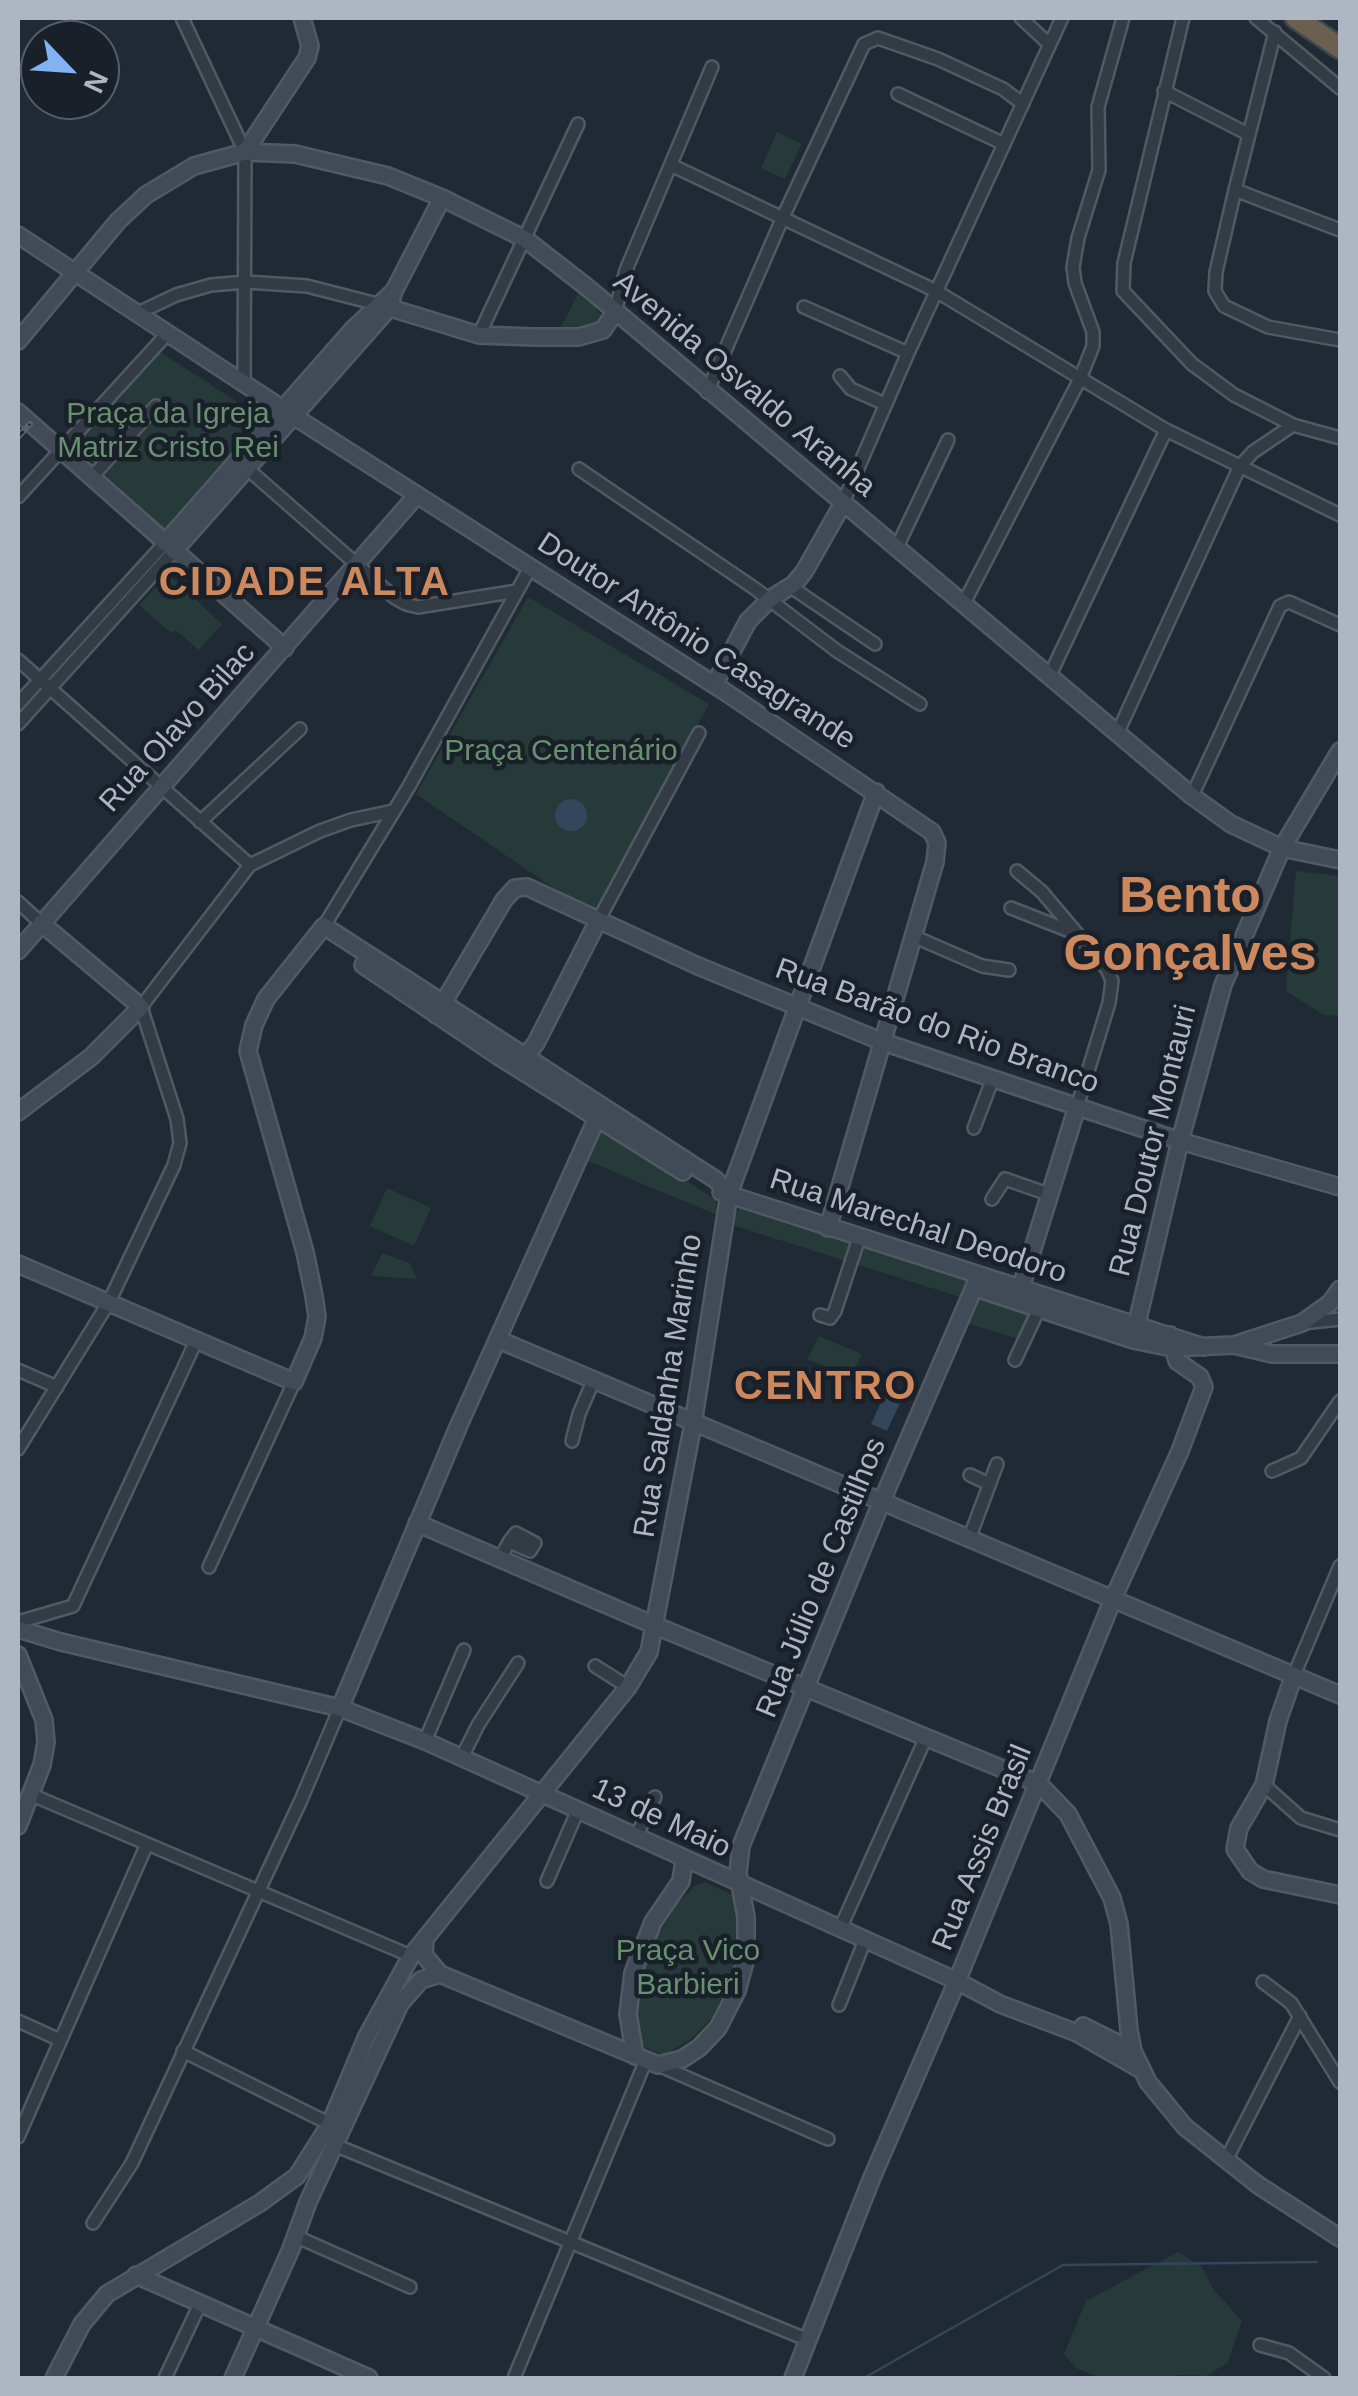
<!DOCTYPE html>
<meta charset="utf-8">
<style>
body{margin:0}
#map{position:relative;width:1358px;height:2396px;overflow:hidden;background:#202a34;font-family:Helvetica,sans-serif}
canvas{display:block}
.frame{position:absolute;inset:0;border:20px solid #adb6c2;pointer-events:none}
.north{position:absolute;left:20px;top:20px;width:100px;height:100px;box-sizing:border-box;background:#19202a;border:2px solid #545c67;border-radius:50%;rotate:115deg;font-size:28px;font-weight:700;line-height:40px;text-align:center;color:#adb6c2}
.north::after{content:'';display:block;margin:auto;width:35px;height:45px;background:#82b2f2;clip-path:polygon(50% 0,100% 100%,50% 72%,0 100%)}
</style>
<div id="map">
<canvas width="1358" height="2396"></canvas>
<div class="frame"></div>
<div class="north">N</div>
</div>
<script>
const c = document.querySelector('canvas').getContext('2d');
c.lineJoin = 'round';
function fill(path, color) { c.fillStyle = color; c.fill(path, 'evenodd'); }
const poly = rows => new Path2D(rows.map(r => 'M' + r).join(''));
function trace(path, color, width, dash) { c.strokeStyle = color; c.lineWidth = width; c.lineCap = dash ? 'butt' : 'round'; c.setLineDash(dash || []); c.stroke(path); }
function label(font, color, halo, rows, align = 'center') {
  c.font = font + ' Helvetica,sans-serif'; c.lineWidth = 9; c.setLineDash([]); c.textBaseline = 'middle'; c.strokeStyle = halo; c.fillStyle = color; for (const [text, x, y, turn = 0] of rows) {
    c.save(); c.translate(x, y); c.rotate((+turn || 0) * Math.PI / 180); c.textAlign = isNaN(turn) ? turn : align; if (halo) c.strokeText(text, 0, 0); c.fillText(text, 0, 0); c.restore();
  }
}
fill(poly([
 [777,132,802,144,785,179,761,168],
 [579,292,595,307,606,323,584,330,560,329],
 [159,351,263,419,166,531,73,445],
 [168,574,222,624,199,650,175,630,171,633,139,605],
 [528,597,709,704,593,915,416,794],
 [1296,871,1340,876,1340,1016,1324,1015,1286,991],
 [602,1127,716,1200,717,1215,588,1161],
 [387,1188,431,1208,414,1246,370,1226],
 [739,1206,969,1277,960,1297,732,1225],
 [382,1253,410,1263,417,1279,371,1276],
 [976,1292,1035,1313,1023,1340,962,1322],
 [819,1336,862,1354,850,1377,807,1359],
 [705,1882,733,1895,738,1904,740,1943,735,1969,712,2018,690,2040,663,2055,641,2046,636,2033,638,1984,653,1943,678,1903,696,1885],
 [1178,2252,1202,2267,1213,2289,1242,2321,1228,2362,1207,2376,1178,2375,1174,2378,1100,2378,1076,2368,1064,2354,1086,2301]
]), '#263a39');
fill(poly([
 '555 815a16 16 0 1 1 32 0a16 16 0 1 1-32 0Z',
 [886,1391,902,1399,887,1431,871,1424]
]), '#34465b');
trace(poly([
 [864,2378,1063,2265,1317,2262]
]), '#34465b', 2.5);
const street = poly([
 [182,18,245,152,244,383],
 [1021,18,1049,44],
 [1183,18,1124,263,1123,291,1192,364,1234,395,1293,425,1340,438],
 [1256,18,1340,88],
 [1275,32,1235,190,1216,272,1215,291,1224,306,1268,327,1340,340],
 [1164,91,1248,134],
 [898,94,1004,144],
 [671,165,936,291,1166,430,1340,515],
 [1235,190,1340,230],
 [804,307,908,353],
 [615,312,626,270,712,67],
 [136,314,176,295,211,285,246,282,307,286,377,304],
 [479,335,578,124],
 [840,376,851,389,885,404],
 [707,392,783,217,864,44,878,38,938,59,1003,89,1023,104],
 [241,463,395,598,406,604,418,607,517,591],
 [579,469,754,588,837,651,920,704],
 [91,478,156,406],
 [18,497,167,334],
 [842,505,908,353,1062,18],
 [896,549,948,440],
 [791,587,875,644],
 [963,605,1080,379,1093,346,1093,332,1075,283,1073,267,1078,238,1099,170,1098,107,1123,18],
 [18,660,250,865],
 [1049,677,1166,430],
 [18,704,165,543],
 [18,724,174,551],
 [1117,734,1240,466,1253,452,1293,425],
 [1192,796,1280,606,1289,602,1340,625],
 [200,822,300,729],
 [1017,871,1042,892,1107,969,1112,981,1109,1003,1077,1107],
 [18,902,41,923],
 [1011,908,1072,932],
 [598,921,699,733],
 [324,926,408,788,530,568],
 [915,937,982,966,1009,970],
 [974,1128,993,1078],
 [992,1199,1005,1179,1048,1194],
 [820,1315,830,1318,835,1311,859,1238],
 [1302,1323,1340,1319],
 [1015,1360,1039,1309],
 [18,1370,57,1387],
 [572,1441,579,1414,594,1379],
 [18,1449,109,1302,174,1165,180,1143,177,1119,141,1007,250,865,320,831,351,820,393,811],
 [1272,1471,1301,1458,1340,1401],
 [970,1475,989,1484],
 [969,1539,997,1464],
 [500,1559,509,1542,516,1533,535,1543,530,1551,509,1542],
 [209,1567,294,1382],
 [18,1622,73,1606,197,1339],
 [595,1666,628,1687],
 [1294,1675,1340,1566],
 [425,1741,464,1650],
 [462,1757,478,1725,518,1663],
 [1264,1785,1301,1818,1340,1830],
 [32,1795,411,1956],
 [636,1837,655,1797],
 [547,1881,578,1810],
 [840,1929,926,1737],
 [1263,1982,1291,2003,1340,2082],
 [839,2005,865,1940],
 [18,2021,60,2040],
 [183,2051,330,2124],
 [658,2065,828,2139],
 [18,2137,147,1844],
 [337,2146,808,2340],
 [1226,2160,1300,2016],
 [93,2223,132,2163,301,1800,340,1708],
 [295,2236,410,2287],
 [1260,2345,1289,2353,1324,2378],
 [165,2378,200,2304],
 [514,2378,646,2060]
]);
const secondary = poly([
 [245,152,307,58,310,46,302,18],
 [18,235,295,417,724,691,932,832,937,843,935,862,828,1228],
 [384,306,479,335,533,337,579,337,603,330,615,312],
 [18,341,118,221,146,195,194,166,245,152,295,154,388,176,442,198,525,239,588,288,1192,796,1231,824,1282,848,1340,860],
 [18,412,285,648],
 [165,543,353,329,394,291],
 [174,551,389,308,394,291,442,198],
 [714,685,748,621,770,599,794,584,804,572,842,505],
 [18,951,417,495],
 [363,965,498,1056,683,1172],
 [436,1015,504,900,515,888,527,887,698,966,883,1042,1180,1141,1340,1187],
 [519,1058,525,1057,536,1043,598,921],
 [18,1112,91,1057,141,1007,41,923],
 [721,1192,1204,1347],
 [18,1264,294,1382,313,1338,317,1317,314,1296,305,1252,248,1051,254,1025,266,999,324,926,716,1180,729,1194],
 [976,1288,1133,1340,1172,1348,1234,1345,1302,1323,1330,1303,1340,1289],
 [1020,1290,1077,1107],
 [499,1340,1340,1695],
 [1133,1340,1180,1141,1223,985,1282,848,1340,751],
 [1234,1345,1272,1354,1340,1354],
 [417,1523,656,1626,1039,1784,1068,1814,1112,1898,1119,1924,1129,2030,1133,2051,1148,2082,1185,2127,1258,2185,1340,2238],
 [18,1629,61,1642,340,1708,425,1741,957,1981,1000,2004,1077,2033,1140,2069],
 [18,1655,44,1720,46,1742,42,1765,18,1826],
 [1294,1675,1278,1721,1264,1785,1239,1828,1235,1849,1250,1871,1263,1879,1340,1895],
 [340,1708,459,1425,600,1111],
 [425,1939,424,1955,440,1974,658,2065,682,2059,699,2048,718,2028,737,1991,746,1958,746,1917,738,1873,741,1846,881,1503,979,1276],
 [1083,2026,1133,2051],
 [635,2056,628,2014,633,1973,653,1922,681,1881,684,1860],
 [136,2275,369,2378],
 [54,2378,82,2324,107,2294,260,2203,297,2176,330,2124,367,2036,411,1956,628,1687,649,1652,693,1424,729,1194,876,792],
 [233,2378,291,2249,308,2202,400,2004,421,1980,440,1974],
 [793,2378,871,2180,957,1981,1113,1599,1180,1451,1204,1387,1200,1377,1177,1361,1170,1335]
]);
const highway = poly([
 [1296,18,1340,48]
]);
trace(street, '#515963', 16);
trace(secondary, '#515963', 20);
trace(highway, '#3e4650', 25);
trace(street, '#333b45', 11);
trace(secondary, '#414b58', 15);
trace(highway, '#6b5f50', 20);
const rail = poly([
 [18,437,30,424]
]);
trace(rail, '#57626e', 6);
trace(rail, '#19202a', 2.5, [8]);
label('30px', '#adb6c2', '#19202a', [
 ["Avenida Osvaldo Aranha",744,385,40],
 ["Doutor Antônio Casagrande",696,642,33],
 ["Rua Olavo Bilac",178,728,-48],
 ["Rua Barão do Rio Branco",937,1027,20],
 ["Rua Doutor Montauri",1154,1141,-76],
 ["Rua Marechal Deodoro",918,1227,18],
 ["Rua Saldanha Marinho",669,1386,-81],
 ["Rua Júlio de Castilhos",822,1578,-68],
 ["13 de Maio",661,1819,25],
 ["Rua Assis Brasil",983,1848,-68]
]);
label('30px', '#66916e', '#19202a', [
 ["Praça da Igreja",168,415],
 ["Matriz Cristo Rei",168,449],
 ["Praça Centenário",561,752],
 ["Praça Vico",688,1952],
 ["Barbieri",688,1986]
]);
c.letterSpacing = '2.5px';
label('bold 40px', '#cd895d', '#19202a', [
 ["CIDADE ALTA",305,584],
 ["CENTRO",826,1388]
]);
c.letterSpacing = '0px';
label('bold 50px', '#cd895d', '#19202a', [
 ["Bento",1190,898],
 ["Gonçalves",1190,956]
]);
</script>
